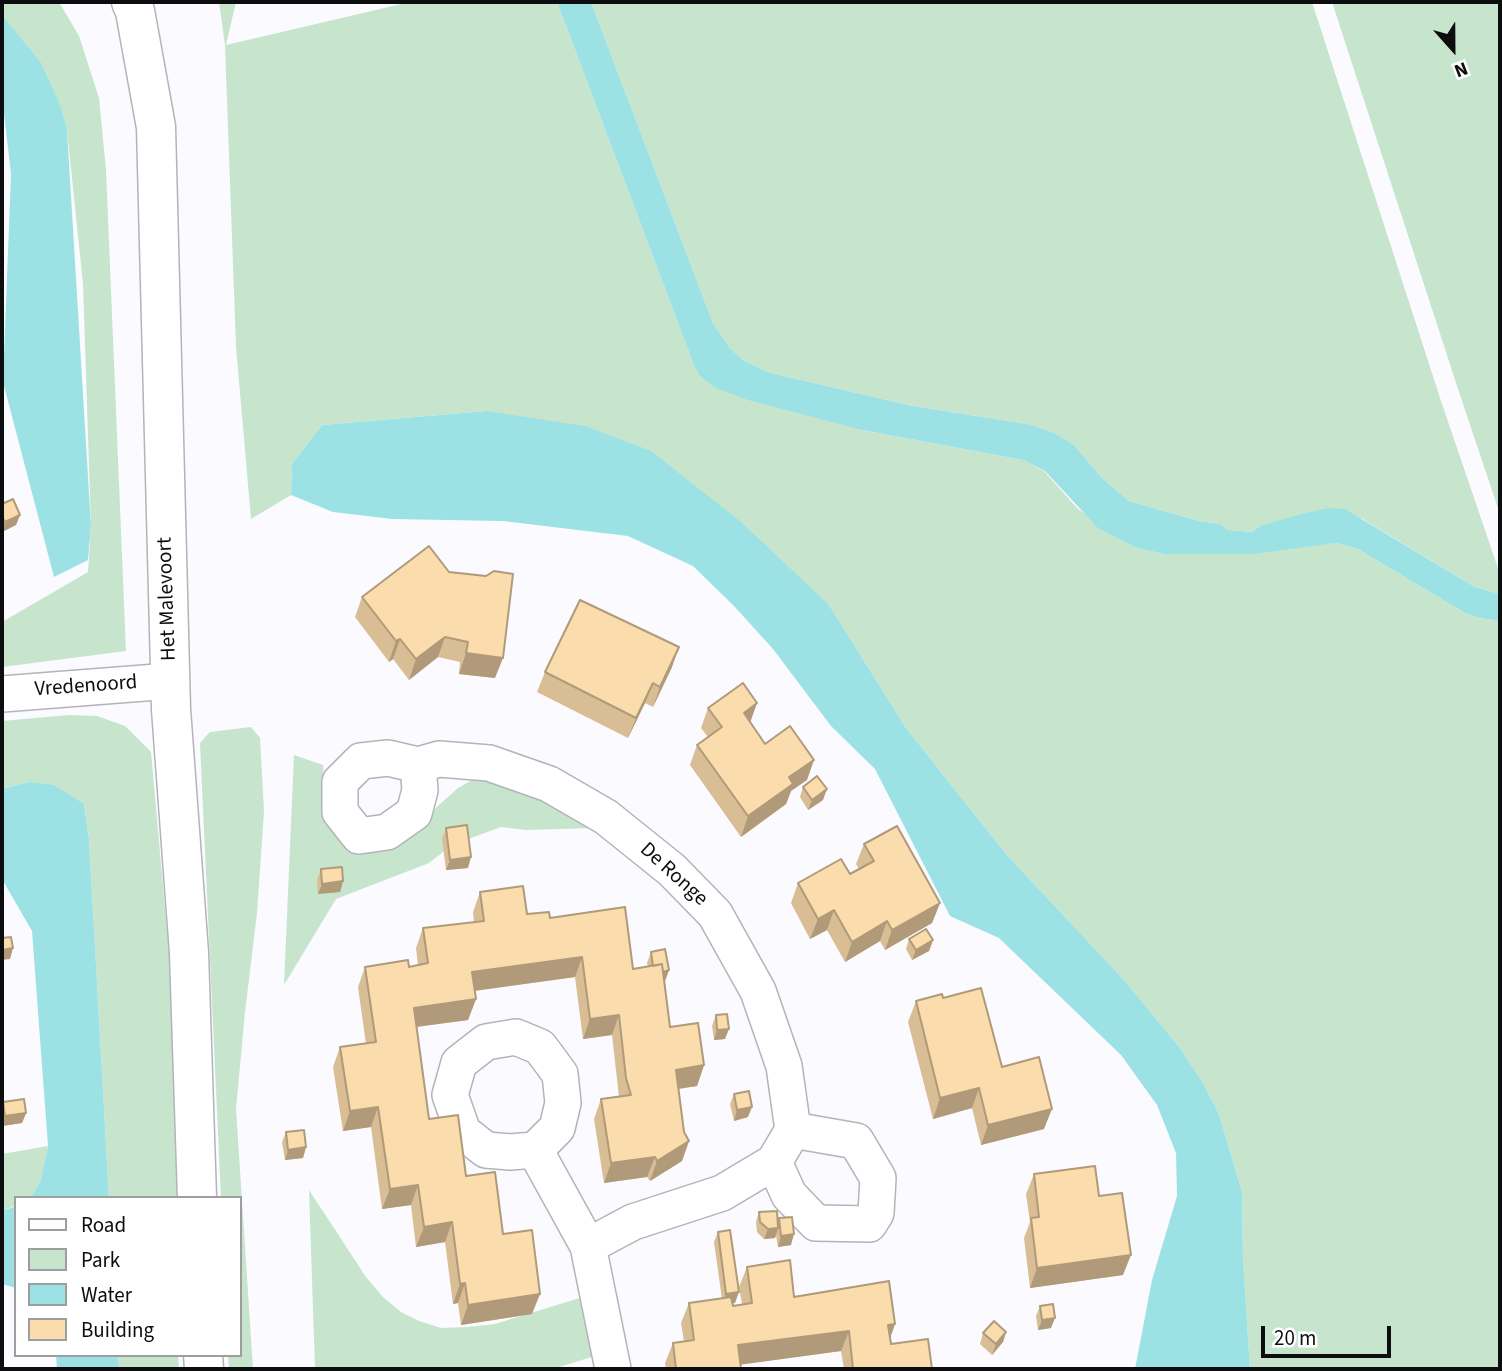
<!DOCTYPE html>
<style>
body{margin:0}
#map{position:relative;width:1502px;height:1371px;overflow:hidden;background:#fafaff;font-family:"Source Sans 3",sans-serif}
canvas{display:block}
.frame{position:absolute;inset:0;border:4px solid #0d0d0f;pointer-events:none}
.legend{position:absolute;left:14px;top:1196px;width:228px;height:161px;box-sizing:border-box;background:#fff;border:2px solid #9e9e9f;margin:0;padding:9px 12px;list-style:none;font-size:21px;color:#0d0d0f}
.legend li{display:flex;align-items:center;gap:14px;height:35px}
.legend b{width:35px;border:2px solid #9e9e9f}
.north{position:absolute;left:1418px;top:14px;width:70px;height:70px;-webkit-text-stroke:5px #fff;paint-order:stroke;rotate:159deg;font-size:19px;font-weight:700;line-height:28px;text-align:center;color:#0d0d0f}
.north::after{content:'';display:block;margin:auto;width:24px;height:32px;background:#0d0d0f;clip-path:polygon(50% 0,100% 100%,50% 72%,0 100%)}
.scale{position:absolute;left:1261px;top:1326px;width:130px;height:32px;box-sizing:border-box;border:4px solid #0d0d0f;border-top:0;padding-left:9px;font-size:21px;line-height:24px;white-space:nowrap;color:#0d0d0f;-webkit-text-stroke:5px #fff;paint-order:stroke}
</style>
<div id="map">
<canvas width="1502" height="1371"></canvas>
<div class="frame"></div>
<ul class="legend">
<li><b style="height:9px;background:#fff"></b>Road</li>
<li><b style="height:19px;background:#c7e5cd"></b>Park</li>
<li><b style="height:19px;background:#9ce2e5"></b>Water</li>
<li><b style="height:19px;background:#fbdcad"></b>Building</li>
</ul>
<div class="north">N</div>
<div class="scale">20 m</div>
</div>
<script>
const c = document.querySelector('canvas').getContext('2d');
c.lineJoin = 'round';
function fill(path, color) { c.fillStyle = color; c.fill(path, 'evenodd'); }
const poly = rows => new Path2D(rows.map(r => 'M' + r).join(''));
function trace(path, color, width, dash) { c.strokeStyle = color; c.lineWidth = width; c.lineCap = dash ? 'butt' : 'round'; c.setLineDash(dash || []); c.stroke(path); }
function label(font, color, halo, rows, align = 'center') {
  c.font = font + ' "Source Sans 3",sans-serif'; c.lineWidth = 7; c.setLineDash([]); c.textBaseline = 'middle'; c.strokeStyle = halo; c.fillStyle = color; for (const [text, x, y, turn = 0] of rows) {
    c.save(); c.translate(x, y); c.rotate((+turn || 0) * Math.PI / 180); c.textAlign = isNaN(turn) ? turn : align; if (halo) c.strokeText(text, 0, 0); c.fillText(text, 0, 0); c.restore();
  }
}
fill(poly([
 [2,2,59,2,79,36,99,98,106,170,126,651,2,667,2,622,88,572,91,526,83,284,67,130,11,27,2,15],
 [219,2,236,2,226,45,410,2,557,2,692,360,862,430,1023,460,1044,471,1078,509,1137,548,1164,554,1190,554,1335,543,1356,548,1465,613,1479,618,1500,621,1500,1369,1250,1369,1243,1257,1242,1192,1219,1114,1203,1083,1180,1048,1125,981,1006,854,906,728,829,605,486,411,322,425,292,464,291,495,251,519,236,347,225,45],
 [591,2,1312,2,1441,401,1500,574,1500,594,1475,587,1361,518,1260,526,1252,532,1228,530,1220,524,1199,521,1129,501,1101,477,1074,445,1027,424,913,406,771,373,744,361,729,347,713,323],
 [1332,2,1500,2,1500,514,1460,395],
 [69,715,97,716,125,726,151,752,170,964,178,1198,109,1198,89,839,84,804,29,782,2,789,2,721],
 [251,727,260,738,264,811,257,913,245,1012,236,1109,253,1369,229,1369,228,1355,240,1355,240,1198,221,1198,200,743,210,732],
 [294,755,323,765,326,811,402,838,458,788,474,779,494,780,537,797,596,828,525,830,501,827,452,845,429,863,336,899,284,985],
 [48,1146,41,1181,31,1198,16,1198,16,1205,2,1211,2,1154],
 [309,1190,366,1277,383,1297,401,1312,419,1321,441,1328,467,1327,495,1324,583,1297,598,1355,553,1369,315,1369],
 [118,1355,178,1355,179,1369,119,1369]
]), '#c7e5cd');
fill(poly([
 [557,2,591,2,713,323,729,347,744,361,771,373,913,406,1027,424,1054,433,1074,445,1101,477,1129,501,1199,521,1220,524,1228,530,1252,532,1260,526,1305,513,1329,508,1345,509,1475,587,1500,594,1500,621,1479,618,1465,613,1356,548,1335,543,1253,554,1164,554,1137,548,1098,528,1045,471,1023,460,862,430,748,400,716,388,699,375,692,360],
 [2,15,41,63,60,105,67,130,91,526,88,560,54,577,3,382,11,174,2,96],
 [486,411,585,426,651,451,741,522,829,605,906,728,1006,854,1125,981,1180,1048,1203,1083,1219,1114,1242,1192,1243,1257,1250,1369,1135,1369,1152,1280,1177,1196,1176,1153,1157,1105,1121,1055,999,938,950,916,875,769,831,726,773,649,734,606,693,566,628,536,503,521,392,519,333,512,291,495,292,464,322,425],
 [29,782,54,785,84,804,89,839,109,1198,31,1198,41,1180,48,1146,32,931,2,879,2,789],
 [16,1206,16,1288,2,1284,2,1211],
 [56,1355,118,1355,119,1369,57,1369]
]), '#9ce2e5');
const street = poly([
 [2,694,170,681],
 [418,765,420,790,414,813,387,832,359,836,340,812,340,782,361,761,388,758,418,765,439,759,489,763,549,784,606,817,672,870,715,914,758,991,784,1066,793,1130,774,1162,722,1193,633,1222,588,1246,613,1369],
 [516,1037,540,1047,560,1074,563,1103,557,1128,535,1150,510,1152,486,1150,463,1132,450,1095,459,1063,486,1042,516,1037],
 [535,1150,588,1246],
 [774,1162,789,1195,816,1223,869,1224,876,1213,878,1178,856,1141,793,1130]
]);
const secondary = poly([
 [131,2,135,11,156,127,171,709,189,953,197,1198],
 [203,1355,204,1369]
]);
trace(street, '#b4b3b9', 38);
trace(secondary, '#b4b3b9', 41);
trace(street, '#fff', 35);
trace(secondary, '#fff', 38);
fill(poly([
 [2,504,20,515,16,525,2,532],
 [429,546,495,678,459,674,460,662,438,657,409,680,393,659,389,662,355,617,362,597],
 [672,667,653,707,645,703,628,738,537,692,545,672],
 [708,708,750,723,765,744,807,780,791,791,786,804,741,837,690,765,697,745,708,737,701,728],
 [803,787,823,800,808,810,800,797],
 [446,828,468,868,446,870,442,839],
 [864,844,940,903,932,923,885,950,880,941,845,962,827,930,810,939,791,903,798,883,850,874,859,869,856,864],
 [321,869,343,881,340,892,318,894,317,880],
 [480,892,527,914,550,918,633,969,648,967,647,963,651,952,669,970,665,981,664,981,670,1027,704,1065,697,1086,679,1089,684,1132,689,1141,682,1161,650,1181,647,1177,604,1183,594,1119,601,1099,619,1097,612,1035,583,1039,575,977,475,991,476,999,468,1020,417,1027,429,1119,503,1234,532,1314,461,1325,458,1303,453,1304,445,1242,416,1247,411,1205,382,1209,371,1127,343,1131,333,1067,340,1047,366,1044,358,987,365,967,409,967,418,965,416,948,423,928,474,923,473,912],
 [909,939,933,940,929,951,912,960,906,949],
 [943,998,1002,1067,1044,1129,981,1145,972,1108,933,1119,908,1022,916,1001],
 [716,1015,725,1039,714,1040,712,1026],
 [734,1094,748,1117,734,1121,730,1104],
 [3,1102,26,1113,22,1123,2,1126,2,1107],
 [286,1132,306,1147,303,1158,285,1160,282,1142],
 [1034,1174,1099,1196,1123,1275,1030,1288,1024,1238,1030,1222,1026,1194],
 [759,1212,778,1220,779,1218,791,1245,778,1247,776,1235,775,1238,764,1239,757,1232,756,1222],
 [718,1232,735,1303,732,1303,733,1306,742,1304,739,1287,747,1267,794,1297,895,1324,890,1338,891,1344,932,1369,844,1369,841,1351,741,1364,741,1369,666,1369,665,1363,673,1343,684,1341,681,1323,689,1303,722,1299,714,1242],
 [1040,1306,1051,1328,1038,1330,1036,1316],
 [1006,1332,1003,1342,992,1355,980,1344,983,1333]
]), '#d8bd95');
fill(poly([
 [20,515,16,525,2,532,5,522],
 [445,637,438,657,409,680,416,659],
 [400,639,393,659,389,662,396,641],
 [679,647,672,667,653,707,660,687],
 [466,653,503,658,495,678,459,674],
 [653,683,645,703,628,738,636,718],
 [757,703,750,723,744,713],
 [814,760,807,780,791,791,786,804,741,837,748,816,789,777],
 [827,789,823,800,808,810,812,800],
 [471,857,468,868,446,870,450,860],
 [343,881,340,892,318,894,322,884],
 [940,903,932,923,885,950,892,930],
 [834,910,827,930,810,939,818,919],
 [887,921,880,941,845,962,852,942],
 [933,940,929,951,912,960,916,950],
 [13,948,10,959,2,960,2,950],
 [582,957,575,977,465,992,472,972],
 [669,970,665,981,651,984,655,973],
 [476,999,468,1020,407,1028,414,1008],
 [619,1015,612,1035,583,1039,590,1019],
 [729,1029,725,1039,714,1040,717,1030],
 [704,1065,697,1086,669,1090,676,1070],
 [979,1088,972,1108,933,1119,940,1098],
 [378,1107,371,1127,343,1131,350,1111],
 [752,1107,748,1117,734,1121,737,1110],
 [1052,1109,1044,1129,981,1145,988,1125],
 [26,1113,22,1123,2,1126,5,1116],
 [689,1141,682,1161,650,1181,657,1161],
 [306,1147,303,1158,285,1160,288,1150],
 [655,1157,647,1177,604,1183,611,1163],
 [418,1185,411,1205,382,1209,390,1189],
 [452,1222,445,1242,416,1247,424,1227],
 [778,1228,775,1238,764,1239,768,1229],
 [794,1234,791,1245,778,1247,781,1236],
 [1131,1255,1123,1275,1030,1288,1037,1268],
 [465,1283,458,1303,453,1304,460,1284],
 [739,1292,735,1303,722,1304,726,1294],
 [540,1294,532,1314,461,1325,468,1305],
 [1055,1318,1051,1328,1038,1330,1042,1320],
 [895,1324,888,1344,888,1325],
 [849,1331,841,1351,731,1366,738,1345],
 [1006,1332,1003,1342,992,1355,996,1344]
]), '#b09a79');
const building = poly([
 [13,499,20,515,5,522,2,516,2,504,13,499],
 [429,546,449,572,486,576,494,571,513,574,503,658,466,653,468,642,445,637,416,659,400,639,396,641,362,597,429,546],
 [580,600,679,647,660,687,653,683,636,718,545,672,580,600],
 [743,683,757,703,744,713,765,744,790,726,814,760,789,777,793,784,748,816,697,745,722,727,708,708,743,683],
 [817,776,827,789,812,800,803,787,817,776],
 [467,825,471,857,450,860,446,828,467,825],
 [897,826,940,903,892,930,887,921,852,942,834,910,818,919,798,883,841,859,850,874,874,861,864,844,897,826],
 [342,867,343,881,322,884,321,869,342,867],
 [523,886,527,914,549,912,550,918,625,907,633,969,662,964,670,1027,698,1023,704,1065,676,1070,684,1132,689,1141,657,1161,655,1157,611,1163,601,1099,631,1095,626,1078,619,1015,590,1019,582,957,472,972,476,999,414,1008,429,1119,458,1115,466,1176,495,1172,503,1234,532,1230,540,1294,468,1305,465,1283,460,1284,452,1222,424,1227,418,1185,390,1189,378,1107,350,1111,340,1047,376,1042,365,967,408,960,409,967,428,963,423,928,484,921,480,892,523,886],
 [926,929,933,940,916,950,909,939,926,929],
 [11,937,13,948,2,950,2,938,11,937],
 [665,949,669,970,663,972,662,964,653,966,651,952,665,949],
 [981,988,1002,1067,1039,1057,1052,1109,988,1125,979,1088,940,1098,916,1001,942,994,943,998,981,988],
 [727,1014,729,1029,717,1030,716,1015,727,1014],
 [749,1091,752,1107,737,1110,734,1094,749,1091],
 [24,1099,26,1113,5,1116,3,1102,24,1099],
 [304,1130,306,1147,288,1150,286,1132,304,1130],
 [1095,1166,1099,1196,1122,1193,1131,1255,1037,1268,1031,1218,1039,1217,1034,1174,1095,1166],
 [777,1211,778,1228,768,1229,760,1222,759,1212,777,1211],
 [792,1217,794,1234,781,1236,779,1218,792,1217],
 [730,1230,739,1292,726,1294,718,1232,730,1230],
 [790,1260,794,1297,889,1281,895,1324,888,1325,891,1344,928,1339,932,1369,853,1369,849,1331,738,1345,741,1369,676,1369,673,1343,694,1340,689,1303,731,1297,733,1306,752,1303,747,1267,790,1260],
 [1053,1304,1055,1318,1042,1320,1040,1306,1053,1304],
 [994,1321,1006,1332,996,1344,983,1333,994,1321]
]);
fill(building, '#fbdcad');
trace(building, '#b09a79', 2);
label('21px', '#0d0d0f', '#fff', [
 ["Het Malevoort",168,599,-92],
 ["Vredenoord",86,687,-4],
 ["De Ronge",673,875,42]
]);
</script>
